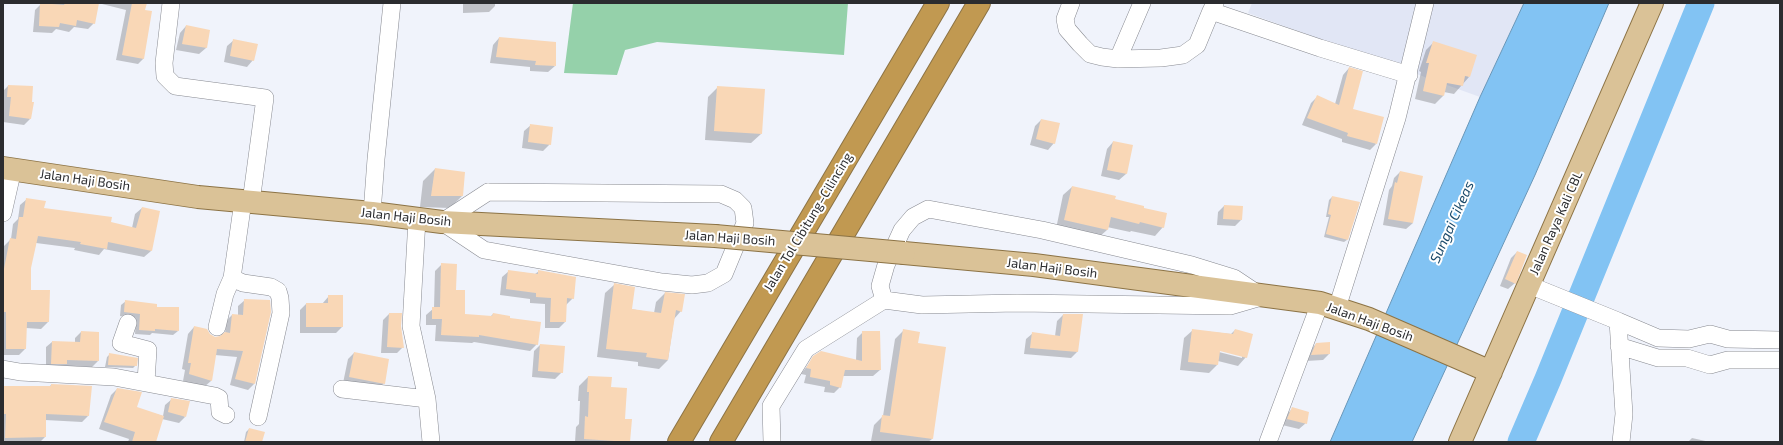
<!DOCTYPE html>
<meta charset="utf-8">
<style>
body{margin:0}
#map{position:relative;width:1783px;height:445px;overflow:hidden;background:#f0f3fb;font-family:"Exo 2",sans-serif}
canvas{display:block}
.frame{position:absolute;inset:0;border:4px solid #2b2c2f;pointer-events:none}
</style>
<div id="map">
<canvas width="1783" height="445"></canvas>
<div class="frame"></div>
</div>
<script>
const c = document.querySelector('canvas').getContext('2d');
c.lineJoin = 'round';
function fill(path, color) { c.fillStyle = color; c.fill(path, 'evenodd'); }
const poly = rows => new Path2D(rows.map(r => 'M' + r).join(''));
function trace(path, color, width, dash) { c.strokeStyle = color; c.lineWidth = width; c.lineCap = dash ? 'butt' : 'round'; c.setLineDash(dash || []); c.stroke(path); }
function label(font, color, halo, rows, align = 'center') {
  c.font = font + ' "Exo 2",sans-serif'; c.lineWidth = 4; c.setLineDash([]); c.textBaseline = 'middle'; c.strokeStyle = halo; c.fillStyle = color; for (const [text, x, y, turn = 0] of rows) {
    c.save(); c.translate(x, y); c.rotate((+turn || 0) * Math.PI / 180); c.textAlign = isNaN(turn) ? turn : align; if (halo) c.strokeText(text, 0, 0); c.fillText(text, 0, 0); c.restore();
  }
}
fill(poly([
 [1252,3,1524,3,1480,97,1248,13]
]), '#e1e6f5');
fill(poly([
 [573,3,848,3,844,55,657,42,625,50,617,75,564,73]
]), '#95d1aa');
const water = poly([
 [1524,3,1609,3,1535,175,1412,442,1330,442,1480,97,1524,3]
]);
fill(water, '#82c3f3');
trace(water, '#6896b8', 1);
fill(poly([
 [42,3,146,3,144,11,144,58,138,64,116,60,126,10,98,3,94,23,88,29,74,27,69,32,56,29,52,33,33,32,35,10],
 [463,3,495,3,495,6,489,12,463,13],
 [186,26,209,31,206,48,199,54,176,50,180,33],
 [499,38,555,66,548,72,530,71,530,67,490,63,493,45],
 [234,40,253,60,247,67,224,62,227,46],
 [1434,42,1469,77,1454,94,1444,92,1443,96,1435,104,1415,99,1421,72,1419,71,1426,50],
 [1349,68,1352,110,1376,144,1370,150,1342,142,1342,139,1302,125,1311,103,1317,97,1335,104,1343,75],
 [8,86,30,119,24,125,3,122,3,91],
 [718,87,761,134,751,143,705,140,708,97],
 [1041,120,1054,143,1048,150,1030,145,1035,126],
 [531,125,550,144,543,151,522,148,524,131],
 [1113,142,1131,146,1126,174,1119,180,1101,176,1107,149],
 [435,169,462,196,450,208,420,207,423,181],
 [1400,172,1413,223,1406,229,1383,225,1389,190,1392,186,1394,178],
 [1072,187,1142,208,1163,227,1155,236,1131,231,1130,232,1107,227,1107,230,1098,238,1056,229,1063,195],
 [1332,197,1347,240,1344,242,1324,237,1329,217,1326,217,1329,200],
 [27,199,43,209,132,228,135,214,142,208,159,212,151,251,144,257,104,249,99,255,74,250,75,248,36,243,30,268,30,291,49,291,48,322,41,329,26,328,25,349,19,355,3,355,3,252,4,246,11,239,13,224,18,219,20,205],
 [1224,206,1241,220,1235,226,1217,225,1218,212],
 [1517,252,1515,283,1508,289,1500,286,1511,258],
 [442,264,455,291,464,315,490,317,493,314,537,344,530,351,474,342,472,343,435,341,436,325,426,325,426,315,434,308,435,271],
 [509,271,535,274,539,271,573,298,566,305,565,322,559,328,545,328,545,304,530,303,530,299,500,295,502,277],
 [614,285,631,309,654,313,656,302,665,293,681,311,674,319,668,360,659,369,638,366,638,362,597,357,605,293],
 [329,296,342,327,336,333,300,333,300,310,306,304,322,304],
 [245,300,254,384,248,390,230,385,237,357,215,355,211,381,204,387,183,381,185,370,182,369,188,334,194,327,215,338,221,337,225,334,226,321,232,315,238,315,238,306],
 [126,301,156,308,178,331,173,335,152,333,150,335,135,334,136,318,120,316,121,305],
 [389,314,400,326,403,347,397,353,381,353,383,320],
 [1063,315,1082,315,1077,352,1071,358,1024,354,1026,339,1033,333,1055,336,1057,321],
 [904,330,917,344,932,439,928,442,871,441,874,425,883,416,895,339],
 [1193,330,1231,334,1235,330,1246,357,1238,366,1218,361,1217,365,1209,373,1180,370,1184,338],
 [1215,349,1242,355,1242,358,1215,351],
 [81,332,98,361,92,367,64,366,46,369,46,347,52,342,75,342,75,338],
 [863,332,879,332,880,370,873,376,842,376,840,387,834,393,824,392,825,387,804,383,806,375,801,374,814,357,856,360,857,338],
 [1316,344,1329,354,1323,360,1306,361,1310,350],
 [540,345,562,372,555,379,532,377,534,351],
 [354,353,384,383,377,390,343,383,348,359],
 [110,354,136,365,133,368,105,367,107,357],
 [588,377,610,388,624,420,631,420,629,442,575,442,576,427,579,424,580,401,578,401,579,386],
 [51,385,88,416,82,422,45,420,45,437,40,442,3,442,3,387,49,387],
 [117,389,136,408,163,416,165,405,172,399,185,417,179,423,162,419,155,442,128,442,129,439,99,429,111,395],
 [1292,409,1306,423,1299,429,1282,425,1286,415],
 [249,429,261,442,244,442,246,432],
 [1692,438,1710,442,1688,442]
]), '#0003');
trace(poly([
 [1521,442,1548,379,1701,3]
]), '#82c3f3', 27);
fill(poly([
 [40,3,64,5,65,3,99,3,95,24,77,20,76,26,60,23,59,27,39,26],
 [132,3,147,3,145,10,152,11,144,59,122,55],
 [186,25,210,30,207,48,182,44],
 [499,37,556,42,556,66,535,65,536,61,496,57],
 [233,39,258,44,254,61,230,56],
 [1433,41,1477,55,1470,77,1465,76,1463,86,1447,83,1444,96,1423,91,1429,63,1426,63],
 [1349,67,1363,71,1353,109,1384,117,1377,144,1347,136,1348,133,1307,118,1317,95,1339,105],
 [8,85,33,86,32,102,34,102,31,119,9,116,11,97,7,97],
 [717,86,765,89,762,134,714,131],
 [1041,119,1060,123,1055,144,1036,139],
 [530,124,553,127,551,145,528,142],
 [1113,141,1133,145,1127,174,1107,170],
 [435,168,465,172,463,196,431,196],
 [1400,171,1423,176,1413,223,1388,219,1395,182,1397,183],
 [1072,186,1116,196,1115,199,1144,206,1144,208,1167,213,1164,228,1140,222,1139,224,1111,217,1108,230,1064,220],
 [1332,196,1360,202,1348,240,1326,234,1331,215,1328,214],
 [26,198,46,201,44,208,112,217,111,222,136,228,142,207,160,211,152,251,108,242,107,249,80,244,81,242,38,236,31,268,31,290,50,290,49,322,27,322,26,349,6,349,6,312,3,312,3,274,10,238,16,239,19,217,23,217],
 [1224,205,1243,206,1242,220,1223,219],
 [1517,251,1527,255,1516,284,1505,279],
 [441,263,457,264,456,290,465,290,465,314,492,316,493,313,510,316,510,318,541,322,538,345,479,335,479,337,441,335,442,319,432,319,432,307,440,307],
 [508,270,538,274,538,270,576,277,574,299,567,298,566,322,550,322,551,298,536,297,536,293,506,289],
 [614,283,635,287,632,309,661,313,665,292,685,294,682,312,676,310,668,360,646,357,647,353,606,349],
 [328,295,343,295,343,327,306,327,306,303,328,303],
 [244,299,270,300,271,312,255,384,235,379,243,351,217,349,212,381,189,374,191,363,188,363,194,326,207,329,210,334,215,337,220,336,225,332,230,333,232,314,243,315],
 [125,300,157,304,157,307,179,307,179,331,155,329,155,331,139,330,140,314,124,312],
 [389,313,402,313,401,326,404,348,387,347],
 [1063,314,1083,314,1078,352,1030,348,1032,332,1060,336],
 [903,329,920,332,918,343,946,347,933,439,880,432,882,415,890,416],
 [1192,329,1233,334,1235,329,1253,334,1247,358,1220,351,1218,365,1188,362],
 [81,331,99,332,99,361,67,360,67,364,51,364,52,341,80,342],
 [862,331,880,331,881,370,845,370,841,388,830,385,830,381,810,377,811,369,806,368,813,356,821,351,862,361],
 [1330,342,1330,354,1311,355,1316,343],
 [540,344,565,346,563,373,538,371],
 [354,352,389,359,385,384,349,377],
 [109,353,138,358,137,366,108,365],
 [588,376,612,377,611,387,627,388,625,419,632,419,630,442,584,439,585,416,588,417,589,392,587,392],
 [51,384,92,386,89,416,46,414,46,437,5,438,6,414,3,414,3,386,51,386],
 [117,388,142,392,137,407,164,416,156,442,132,442,135,432,104,422],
 [171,398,190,401,186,417,168,412],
 [1292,407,1309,412,1307,424,1287,419],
 [249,428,265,432,262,442,245,442]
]), '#f9d7b6');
const minor = poly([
 [171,3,164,63,165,76,175,86,265,98,251,202],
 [1071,3,1065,19,1067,29,1080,44,1090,54,1102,57,1118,59,1161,58,1183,55,1197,45,1211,11],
 [1215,3,1211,11,1320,48,1409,75],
 [1118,59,1142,3],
 [488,192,721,194,735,200,743,208,745,223,724,274,708,283,692,285,662,282,484,250,442,222,488,192],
 [243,201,232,278,243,283,271,287,278,291,280,298,281,313,258,417],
 [3,213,13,169],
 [372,213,376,159,392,3],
 [417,219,411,326,427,399,431,442],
 [1529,285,1618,321,1624,414,1621,442],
 [884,300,880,286,886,265,902,230,913,217,928,209,1042,230,1192,265,1234,278,1258,294],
 [1337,308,1397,118,1425,3],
 [1618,321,1658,338,1689,339,1710,334,1728,339,1780,340],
 [128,323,121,343,148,350,146,382],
 [217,327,225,294,232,278],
 [1619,346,1658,358,1687,358,1710,365,1728,360,1780,360],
 [3,369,20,372,114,377,215,396,219,398,220,412,226,415],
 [342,389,427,399],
 [772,442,771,406,806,349,884,300,922,305,1017,303,1230,306,1261,297],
 [1268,442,1320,303]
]);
const major = poly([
 [3,168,198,197,372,213,442,222,715,236],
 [904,253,1034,265,1320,303,1369,319,1491,372],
 [1460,442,1652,3]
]);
const highway = poly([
 [679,442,938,3],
 [721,442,979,3]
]);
trace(minor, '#888a91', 18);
trace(major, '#8c7345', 24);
trace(highway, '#8c7345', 24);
trace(minor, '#fff', 17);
trace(major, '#dac297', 22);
trace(highway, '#c19951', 22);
const majorBridge = poly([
 [715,236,904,253]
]);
trace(majorBridge, '#8c7345', 24, []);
trace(majorBridge, '#dac297', 22);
label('13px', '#2b2c2f', '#fff', [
 ["Jalan Haji Bosih",85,180,8],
 ["Jalan Haji Bosih",406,217,6],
 ["Jalan Tol Cibitung–Cilincing",808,222,-59],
 ["Jalan Raya Kali CBL",1556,223,-66],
 ["Jalan Haji Bosih",730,238,4],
 ["Jalan Haji Bosih",1052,268,7],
 ["Jalan Haji Bosih",1370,322,20]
]);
label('italic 14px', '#1a4a6b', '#fff', [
 ["Sungai Cikeas",1452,222,-66]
]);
</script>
